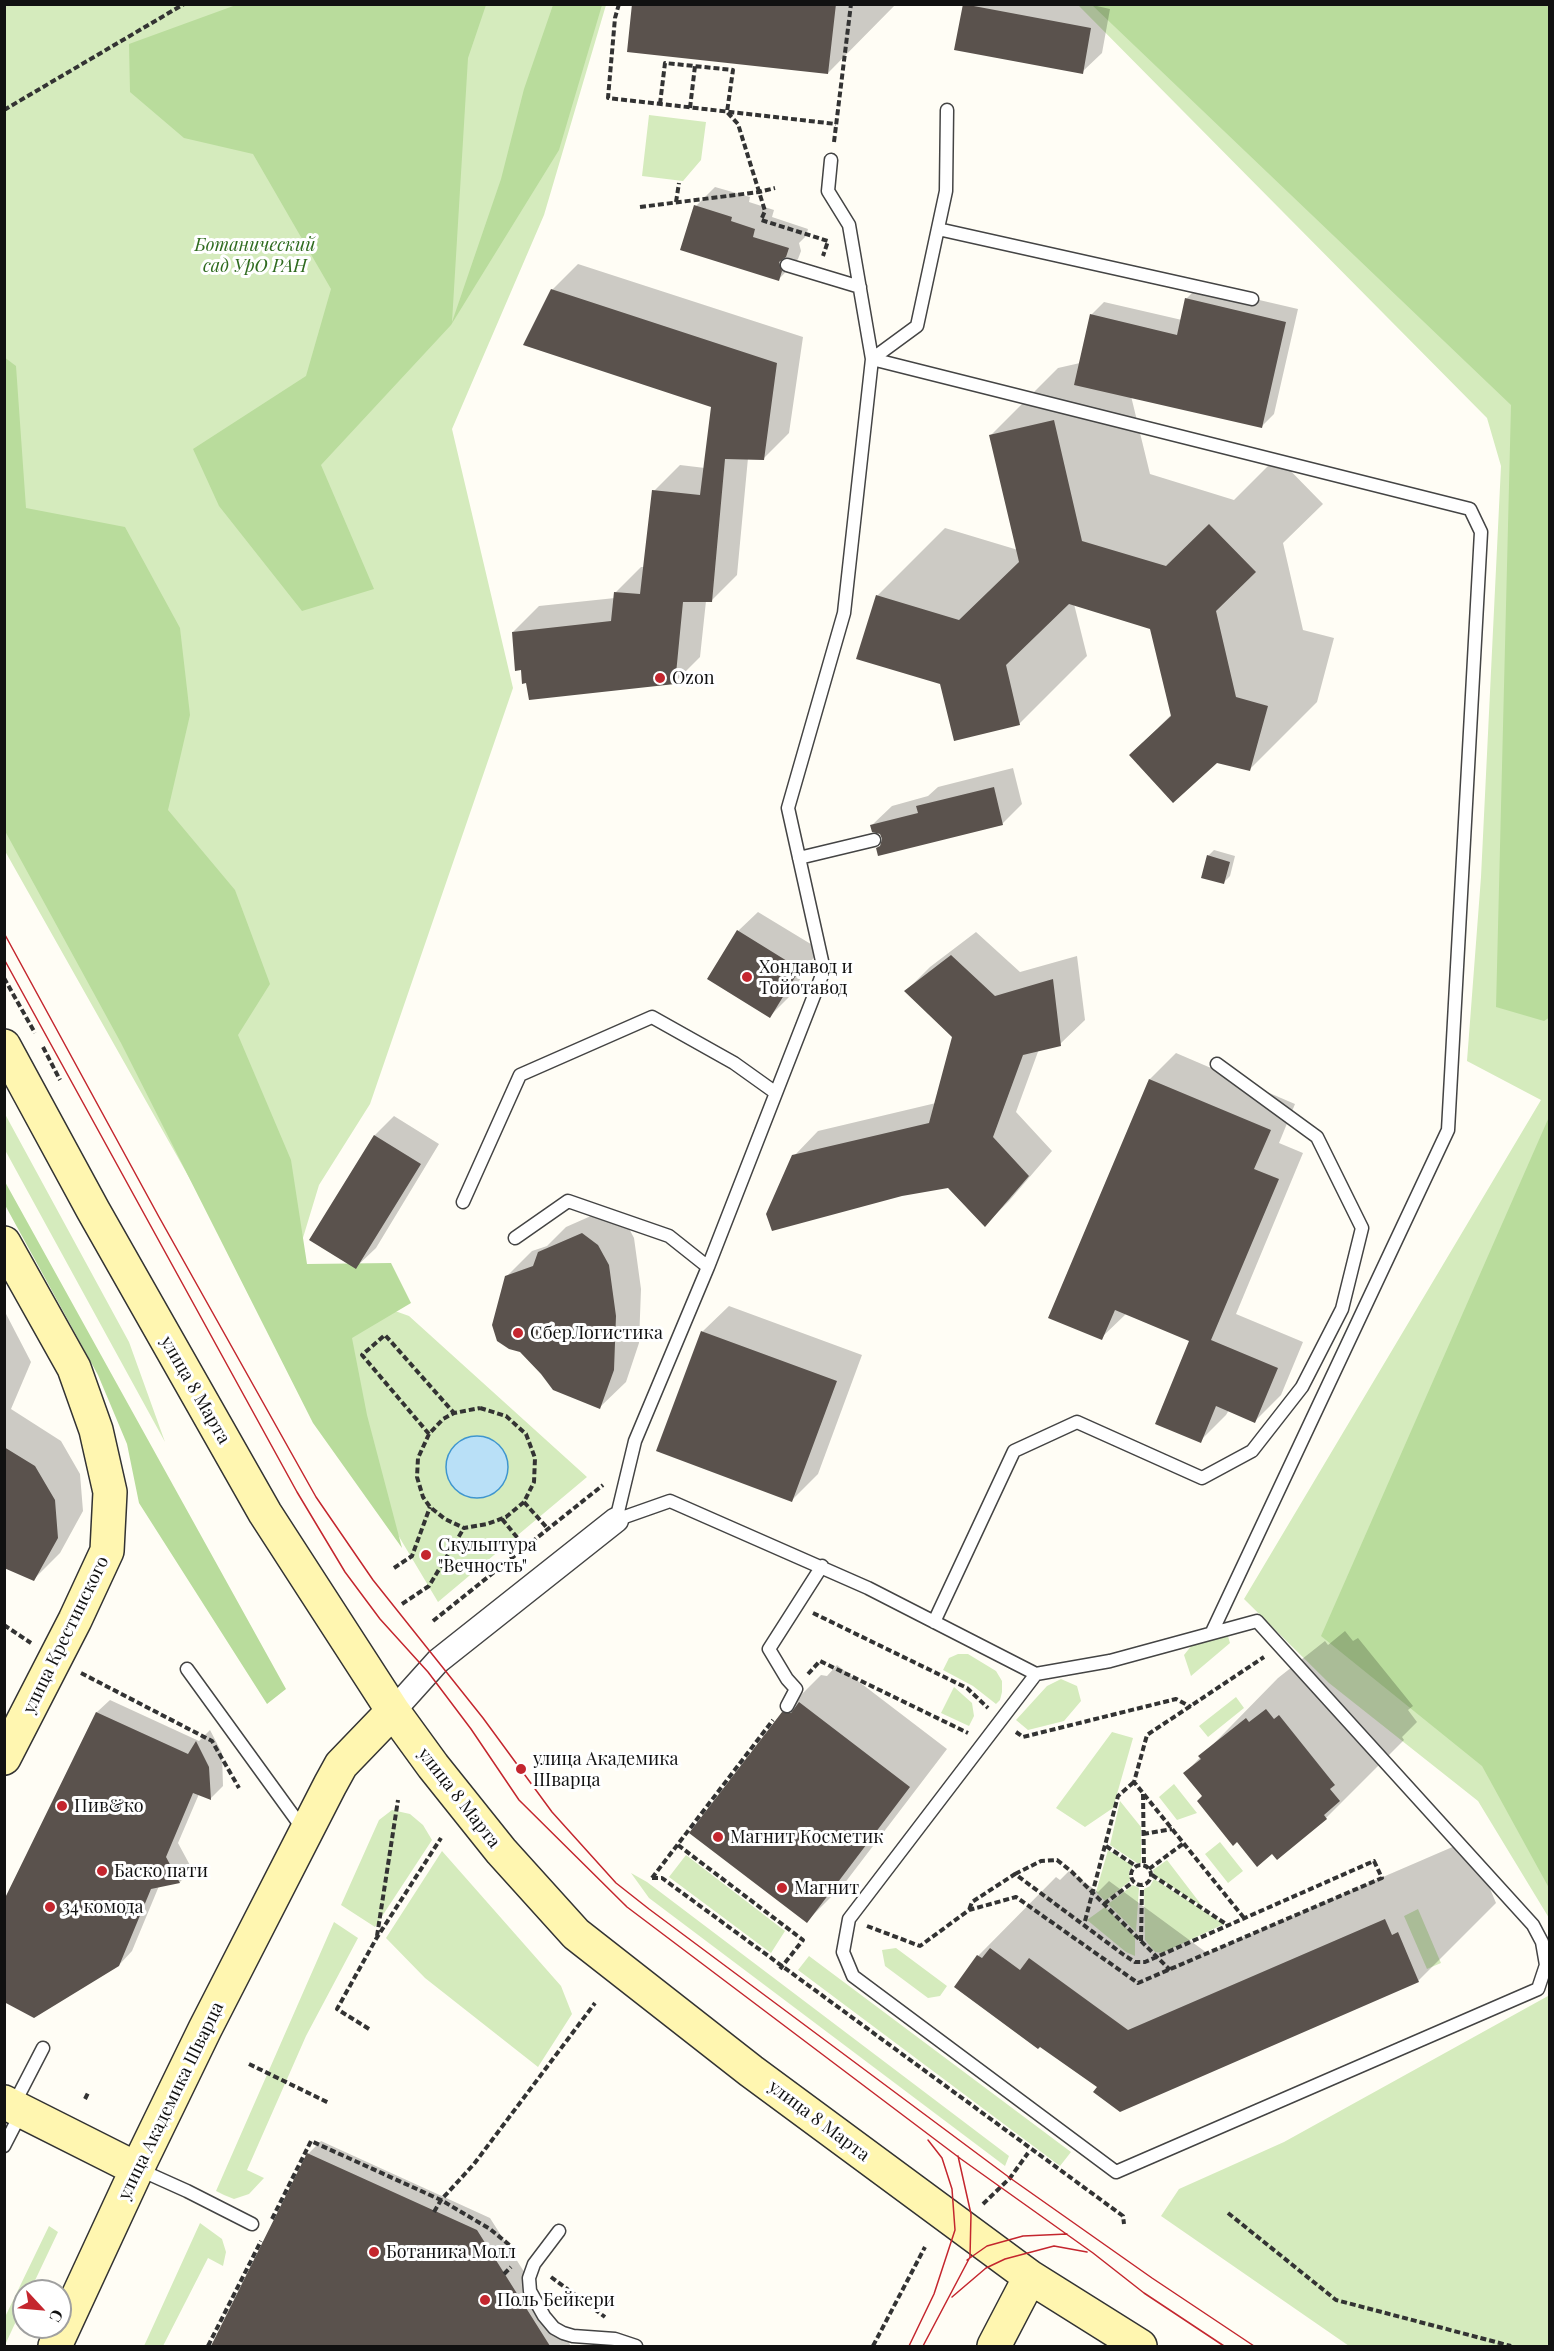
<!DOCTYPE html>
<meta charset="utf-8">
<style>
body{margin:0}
#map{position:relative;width:1554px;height:2351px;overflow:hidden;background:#fffdf5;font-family:"Playfair Display",serif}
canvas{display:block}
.frame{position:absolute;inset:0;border:6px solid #111;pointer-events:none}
.north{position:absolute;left:12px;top:2279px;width:60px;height:60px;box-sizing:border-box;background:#fff;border:2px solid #a0a0a0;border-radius:50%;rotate:116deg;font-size:16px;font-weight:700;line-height:24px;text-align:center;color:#111}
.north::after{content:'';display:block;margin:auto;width:21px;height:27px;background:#c4262e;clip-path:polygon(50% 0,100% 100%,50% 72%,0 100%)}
</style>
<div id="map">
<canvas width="1554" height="2351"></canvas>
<div class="frame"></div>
<div class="north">С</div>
</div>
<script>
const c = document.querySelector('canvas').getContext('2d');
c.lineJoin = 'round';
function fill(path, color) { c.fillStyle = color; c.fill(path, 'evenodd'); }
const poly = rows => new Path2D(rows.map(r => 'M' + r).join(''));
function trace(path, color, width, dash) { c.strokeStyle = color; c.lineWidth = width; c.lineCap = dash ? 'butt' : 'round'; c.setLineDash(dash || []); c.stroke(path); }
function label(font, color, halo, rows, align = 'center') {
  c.font = font + ' "Playfair Display",serif'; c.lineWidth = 6; c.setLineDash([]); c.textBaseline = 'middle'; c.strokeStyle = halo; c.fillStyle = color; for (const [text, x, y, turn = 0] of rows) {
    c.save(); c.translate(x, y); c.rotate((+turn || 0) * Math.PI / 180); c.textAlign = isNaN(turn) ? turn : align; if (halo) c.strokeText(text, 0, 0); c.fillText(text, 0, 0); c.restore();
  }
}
fill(poly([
 [4,5,606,5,544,215,452,429,513,688,370,1104,319,1185,292,1274,409,1316,587,1477,438,1602,265,1312,5,851],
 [1078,5,1549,5,1549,1918,1478,1801,1329,1683,1244,1599,1541,1100,1467,1061,1481,877,1501,466,1487,418],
 [649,115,706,122,701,160,683,181,642,176],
 [5,1114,129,1342,165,1442,5,1150],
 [1227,1633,1230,1643,1191,1676,1184,1655,1192,1645],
 [958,1654,968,1654,996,1671,1002,1681,1002,1692,1000,1700,996,1704,973,1686,943,1670,949,1658],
 [1061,1679,1077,1686,1081,1701,1064,1721,1028,1730,1016,1720,1047,1686],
 [954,1687,972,1703,974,1716,969,1726,941,1713],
 [1236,1697,1244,1708,1208,1737,1199,1726],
 [1112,1732,1133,1738,1113,1808,1085,1827,1056,1808],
 [1174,1784,1197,1813,1177,1820,1159,1797],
 [1120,1801,1141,1827,1141,1863,1137,1863,1110,1845],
 [392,1810,410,1814,423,1825,432,1840,375,1927,341,1905,379,1820],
 [1220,1842,1243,1871,1228,1883,1205,1854],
 [1108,1850,1133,1866,1129,1871,1130,1881,1105,1901,1096,1892],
 [442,1851,561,1986,572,2014,538,2067,425,1978,386,1938],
 [686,1855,785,1931,771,1953,669,1877],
 [1167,1860,1203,1907,1154,1875,1153,1870],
 [631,1873,647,1882,1009,2156,1005,2166,649,1898],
 [1154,1879,1224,1924,1162,1953,1155,1952,1145,1940,1144,1889,1150,1886],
 [1133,1885,1139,1888,1136,1932,1108,1904],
 [1105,1907,1135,1937,1135,1956,1126,1952,1087,1920],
 [1418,1909,1441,1963,1427,1969,1404,1916],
 [334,1922,358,1938,306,2036,247,2170,264,2178,249,2194,234,2199,224,2195,216,2191],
 [896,1948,947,1986,940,1996,928,1998,885,1966,882,1950],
 [809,1956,1071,2152,1060,2166,798,1970],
 [1549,1990,1549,2346,1349,2346,1161,2216,1179,2189,1284,2142,1548,1996],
 [200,2223,222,2239,226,2252,223,2266,208,2258,163,2346,144,2346],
 [49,2226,58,2232,30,2291,24,2291,24,2304,5,2345,5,2317]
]), '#d5ebbd');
fill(poly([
 [236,5,486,5,468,58,452,322,501,179,524,89,553,5,602,5,559,150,451,325,321,465,374,589,302,611,219,506,193,449,306,376,331,289,253,154,184,138,130,92,129,44],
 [1092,5,1549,5,1550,1017,1544,1021,1496,1007,1511,405],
 [4,357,16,366,26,508,125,527,180,628,190,715,168,810,235,890,270,984,238,1035,291,1160,307,1264,391,1263,411,1303,352,1338,367,1415,402,1548,313,1423,121,1043,5,831],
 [1549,1117,1549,1888,1482,1766,1321,1636],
 [4,1180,286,1689,267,1704,139,1503,127,1444,98,1375,5,1205]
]), '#b9dc9c');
const water = poly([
 '446 1467a31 31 0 1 1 62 0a31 31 0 1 1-62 0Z'
]);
fill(water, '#b9e0f7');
trace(water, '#3f96cf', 1.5);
fill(poly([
 [633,4,896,4,828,73],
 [964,4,1088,4,1110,9,1102,53,1082,72],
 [715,187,750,197,749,202,774,210,772,217,808,229,806,236,799,243,801,251,798,259,779,279,696,206],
 [578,264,803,337,789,433,763,459,748,458,737,575,711,601,706,601,700,657,674,683,513,632,539,606,615,598,615,593,641,567,645,567,654,491,680,465,705,468,713,406,552,290],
 [1199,286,1298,309,1274,414,1261,427,1131,396,1150,474,1234,500,1277,457,1323,504,1283,543,1303,630,1334,638,1317,702,1249,770,1217,761,1131,755,1172,714,1152,628,1074,604,1087,656,1019,724,941,683,877,596,945,528,1018,550,991,435,1058,368,1080,363,1091,315,1104,302,1182,320,1186,299],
 [1013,768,1022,804,1002,824,882,844,884,838,872,825,892,806,928,796,938,787],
 [1214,850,1235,856,1230,876,1224,882,1208,856],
 [758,912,819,949,789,997,770,1016,738,931],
 [976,932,1020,972,1077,956,1085,1020,1060,1044,1039,1049,1016,1112,1052,1151,1009,1201,985,1225,948,1187,794,1156,818,1131,936,1103,954,1036,906,991,930,967],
 [1176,1053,1295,1104,1279,1143,1303,1153,1236,1314,1303,1342,1281,1395,1255,1421,1229,1410,1226,1415,1200,1441,1191,1340,1127,1313,1101,1338,1050,1317,1150,1079],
 [394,1116,439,1144,376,1248,356,1267,311,1239,375,1135],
 [609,1208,624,1219,634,1238,641,1289,639,1343,626,1382,600,1407,506,1277,532,1251,547,1246,566,1227],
 [729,1306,862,1355,818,1474,792,1500,658,1450,703,1331],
 [4,1310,31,1362,11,1409,61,1441,80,1474,83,1511,60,1553,34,1579,4,1566],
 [1345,1631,1353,1641,1358,1638,1413,1706,1408,1710,1417,1722,1402,1737,1404,1740,1326,1818,1204,1796,1185,1773,1278,1678,1325,1641,1328,1645],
 [837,1665,947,1749,844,1884,807,1921,783,1713,821,1675,827,1676],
 [110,1700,199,1741,210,1730,222,1753,223,1786,210,1799,199,1794,178,1843,192,1869,180,1882,159,1886,132,1951,119,1965,4,1904,97,1712],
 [1464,1842,1476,1855,1496,1903,1418,1981,1099,2086,956,1986,978,1956,1056,1877,1060,1880,1069,1871,1098,1892,1109,1881,1207,1953],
 [321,2141,490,2218,571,2346,212,2346,308,2154]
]), '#0003');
fill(poly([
 [632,4,836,4,828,74,627,52],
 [963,4,1091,28,1083,74,954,50],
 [694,205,732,217,731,221,755,229,753,237,789,248,786,257,779,262,782,271,779,281,680,250],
 [551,289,777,363,764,460,725,459,712,602,683,602,675,684,529,700,526,683,522,684,521,670,515,671,512,632,611,621,614,592,640,594,652,490,700,495,711,407,523,345],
 [1185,298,1286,322,1262,428,1074,385,1090,314,1177,335],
 [1054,420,1082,541,1166,566,1209,524,1256,572,1216,611,1236,697,1268,706,1250,771,1217,763,1173,803,1129,755,1171,716,1150,629,1069,604,1006,665,1020,725,954,741,940,684,856,659,876,595,959,620,1019,562,989,435],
 [994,787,1003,825,878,856,876,848,880,846,882,839,880,834,872,832,870,825,918,813,916,806],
 [1207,855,1230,862,1224,884,1201,878],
 [737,930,800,969,770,1018,707,979],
 [951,955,995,996,1053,979,1061,1046,1023,1055,993,1137,1029,1176,985,1227,948,1188,902,1196,772,1231,766,1214,792,1155,929,1123,952,1037,904,991],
 [1149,1079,1271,1130,1254,1169,1279,1179,1211,1340,1278,1368,1255,1423,1216,1406,1201,1443,1155,1424,1189,1341,1115,1310,1102,1340,1048,1318],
 [374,1135,421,1164,356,1269,309,1240],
 [582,1233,598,1245,609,1265,616,1316,614,1370,600,1409,553,1390,541,1374,520,1352,509,1349,497,1341,492,1325,505,1276,533,1266,538,1252],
 [701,1331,837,1381,792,1502,656,1451],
 [4,1447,35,1466,55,1500,58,1538,34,1581,4,1568],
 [799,1702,910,1787,807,1923,689,1833,782,1712,791,1713],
 [1266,1709,1274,1719,1279,1715,1335,1785,1330,1789,1340,1801,1324,1815,1327,1819,1277,1860,1272,1854,1257,1867,1237,1842,1233,1846,1197,1801,1202,1796,1183,1773,1201,1759,1198,1756,1246,1718,1249,1722],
 [96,1712,188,1754,196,1741,209,1767,211,1800,193,1793,166,1857,180,1883,151,1889,119,1966,34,2018,4,2002,4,1900],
 [1385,1919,1392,1935,1398,1932,1419,1982,1120,2112,1093,2092,1097,2087,1040,2047,1038,2049,954,1987,977,1955,982,1958,990,1948,1020,1970,1029,1958,1128,2030],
 [307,2153,477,2230,550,2346,211,2346]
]), '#5a524d');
const lane = poly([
 [938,229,1252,299],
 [787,265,860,287],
 [872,359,1470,509,1481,532,1448,1130,1212,1632],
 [872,359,917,326,946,191,947,110],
 [799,858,874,840],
 [463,1202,520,1075,652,1017,734,1063,776,1093],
 [515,1238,568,1201,669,1236,708,1267],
 [616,1520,670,1501,868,1588,1036,1674,1110,1661,1257,1621,1533,1925,1542,1942,1546,1965,1538,1989,1116,2172,853,1976,843,1952,849,1919,1036,1674],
 [616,1520,635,1441,708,1267,824,970,788,808,844,613,872,359,849,225,828,191,831,160],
 [934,1622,1014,1451,1077,1422,1202,1478,1252,1451,1302,1387,1342,1309,1362,1228,1317,1137,1217,1064],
 [187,1669,303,1829],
 [787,1706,796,1689,787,1679,769,1649,822,1566],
 [13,2106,43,2048],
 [4,2146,22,2111],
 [138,2169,187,2191,252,2224],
 [559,2231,534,2264,529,2278,530,2291,544,2316,554,2328,563,2333,573,2336,615,2339,636,2346]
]);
const street = poly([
 [393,1711,438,1661,616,1520]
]);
const secondary = poly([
 [4,1046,93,1210,265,1513,393,1711,433,1766,501,1851,576,1934,751,2071,1030,2277,1140,2346],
 [4,1243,74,1368,96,1430,110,1492,107,1551,75,1620,4,1758],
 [4,2102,137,2169],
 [55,2346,137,2169,205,2029,330,1785,341,1765,393,1711],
 [994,2346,1030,2277]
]);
trace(lane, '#444', 15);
trace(street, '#444', 27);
trace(secondary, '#333', 36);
trace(poly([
 [619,4,615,18,608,98,836,124],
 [660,104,665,63,733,70,727,112,738,124,765,211,761,220,828,241,823,256],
 [690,108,695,66],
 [4,110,184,4],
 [834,142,851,4],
 [676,202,679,183],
 [640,207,759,192,775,188],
 [4,978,35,1033],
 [43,1047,60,1080],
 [480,1408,506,1416,526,1434,535,1458,534,1482,524,1502,506,1517,487,1524,464,1528,445,1519,430,1507,423,1497,417,1477,418,1458,429,1434,443,1419,454,1413,480,1408],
 [429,1434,362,1355,385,1335,454,1413],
 [524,1502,548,1529],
 [502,1519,525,1547],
 [394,1568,412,1556,430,1507],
 [402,1604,429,1586,464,1528],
 [813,1613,967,1688,988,1708],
 [433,1621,603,1485],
 [4,1625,31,1643],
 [81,1673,212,1741,239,1788],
 [808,1674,820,1661,968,1733],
 [1016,1732,1023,1737,1176,1699,1191,1707],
 [1143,1794,1144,1865],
 [1143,1834,1172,1829],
 [678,1845,803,1940,780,1969],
 [1106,1846,1136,1866],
 '1131 1875a10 10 0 1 1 20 0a10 10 0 1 1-20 0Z',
 [1149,1869,1184,1843],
 [1015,1874,1041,1861,1057,1860,1072,1872,1170,1970],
 [1152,1875,1229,1926],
 [652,1878,662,1878,1123,2216,1124,2224],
 [652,1878,773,1720],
 [1104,1904,1133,1882],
 [1244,1918,1134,1782,1147,1735,1264,1657],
 [1085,1921,1118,1796,1134,1782],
 [867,1926,920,1946,969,1910,1016,1897,1138,1983,1382,1878,1374,1861,1145,1962,1135,1962,1124,1955,1015,1874,972,1902,969,1910],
 [377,1936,398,1800],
 [1141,1941,1142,1886],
 [369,2029,337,2009,376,1939,441,1838],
 [249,2064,329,2103],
 [85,2099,89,2091],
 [983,2204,1010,2178,1028,2153],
 [434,2212,441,2200,474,2164,595,2003],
 [1228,2213,1336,2300,1511,2346],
 [272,2219,311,2141,441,2200,490,2229,518,2252],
 [504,2274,511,2267],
 [551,2277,605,2317],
 [208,2346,261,2241],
 [873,2346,925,2247]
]), '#333', 4, [6, 3]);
trace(lane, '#fff', 12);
trace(street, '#fff', 24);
trace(secondary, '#fff6b0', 33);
trace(poly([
 [4,933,159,1217,316,1497,373,1580,483,1718,552,1812,616,1883,649,1909,1010,2178,1152,2278,1254,2346],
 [4,959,297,1492,345,1572,380,1619,428,1672,471,1729,519,1800,627,1907,961,2159,1093,2253,1144,2293,1224,2346],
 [967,2260,987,2246,1023,2236,1067,2234],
 [952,2297,986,2268,1005,2259,1054,2246,1087,2252],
 [909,2346,934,2294,955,2230,952,2189,942,2158,928,2140],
 [923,2346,970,2257,971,2214,958,2156]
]), '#c4262e', 1.5);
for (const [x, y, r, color] of [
 [660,678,6,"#c4262e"],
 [747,977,6,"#c4262e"],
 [518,1333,6,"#c4262e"],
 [426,1555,6,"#c4262e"],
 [521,1769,6,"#c4262e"],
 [62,1806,6,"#c4262e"],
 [718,1837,6,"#c4262e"],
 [102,1871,6,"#c4262e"],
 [782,1888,6,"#c4262e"],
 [50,1907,6,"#c4262e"],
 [374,2252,6,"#c4262e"],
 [485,2300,6,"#c4262e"]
]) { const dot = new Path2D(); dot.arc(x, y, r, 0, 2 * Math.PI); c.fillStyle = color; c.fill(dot); trace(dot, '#fff', 2); }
label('italic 18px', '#2f6b1f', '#fff', [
 ["Ботанический",255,245],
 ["сад УрО РАН",255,266]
]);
label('18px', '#111', '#fff', [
 ["Ozon",672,678],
 ["Хондавод и",759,967],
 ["Тойотавод",759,988],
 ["СберЛогистика",530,1333],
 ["Скульптура",438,1545],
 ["\"Вечность\"",438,1566],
 ["улица Академика",533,1759],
 ["Шварца",533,1780],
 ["Пив&ко",74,1806],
 ["Магнит Косметик",730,1837],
 ["Баско пати",114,1871],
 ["Магнит",794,1888],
 ["34 комода",62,1907],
 ["Ботаника Молл",386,2252],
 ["Поль Бейкери",497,2300]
], 'left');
label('18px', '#111', '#fff', [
 ["улица 8 Марта",195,1390,60],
 ["улица Крестинского",66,1635,-64],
 ["улица 8 Марта",459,1798,52],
 ["улица Академика Шварца",171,2101,-64],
 ["улица 8 Марта",819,2121,37]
]);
</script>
